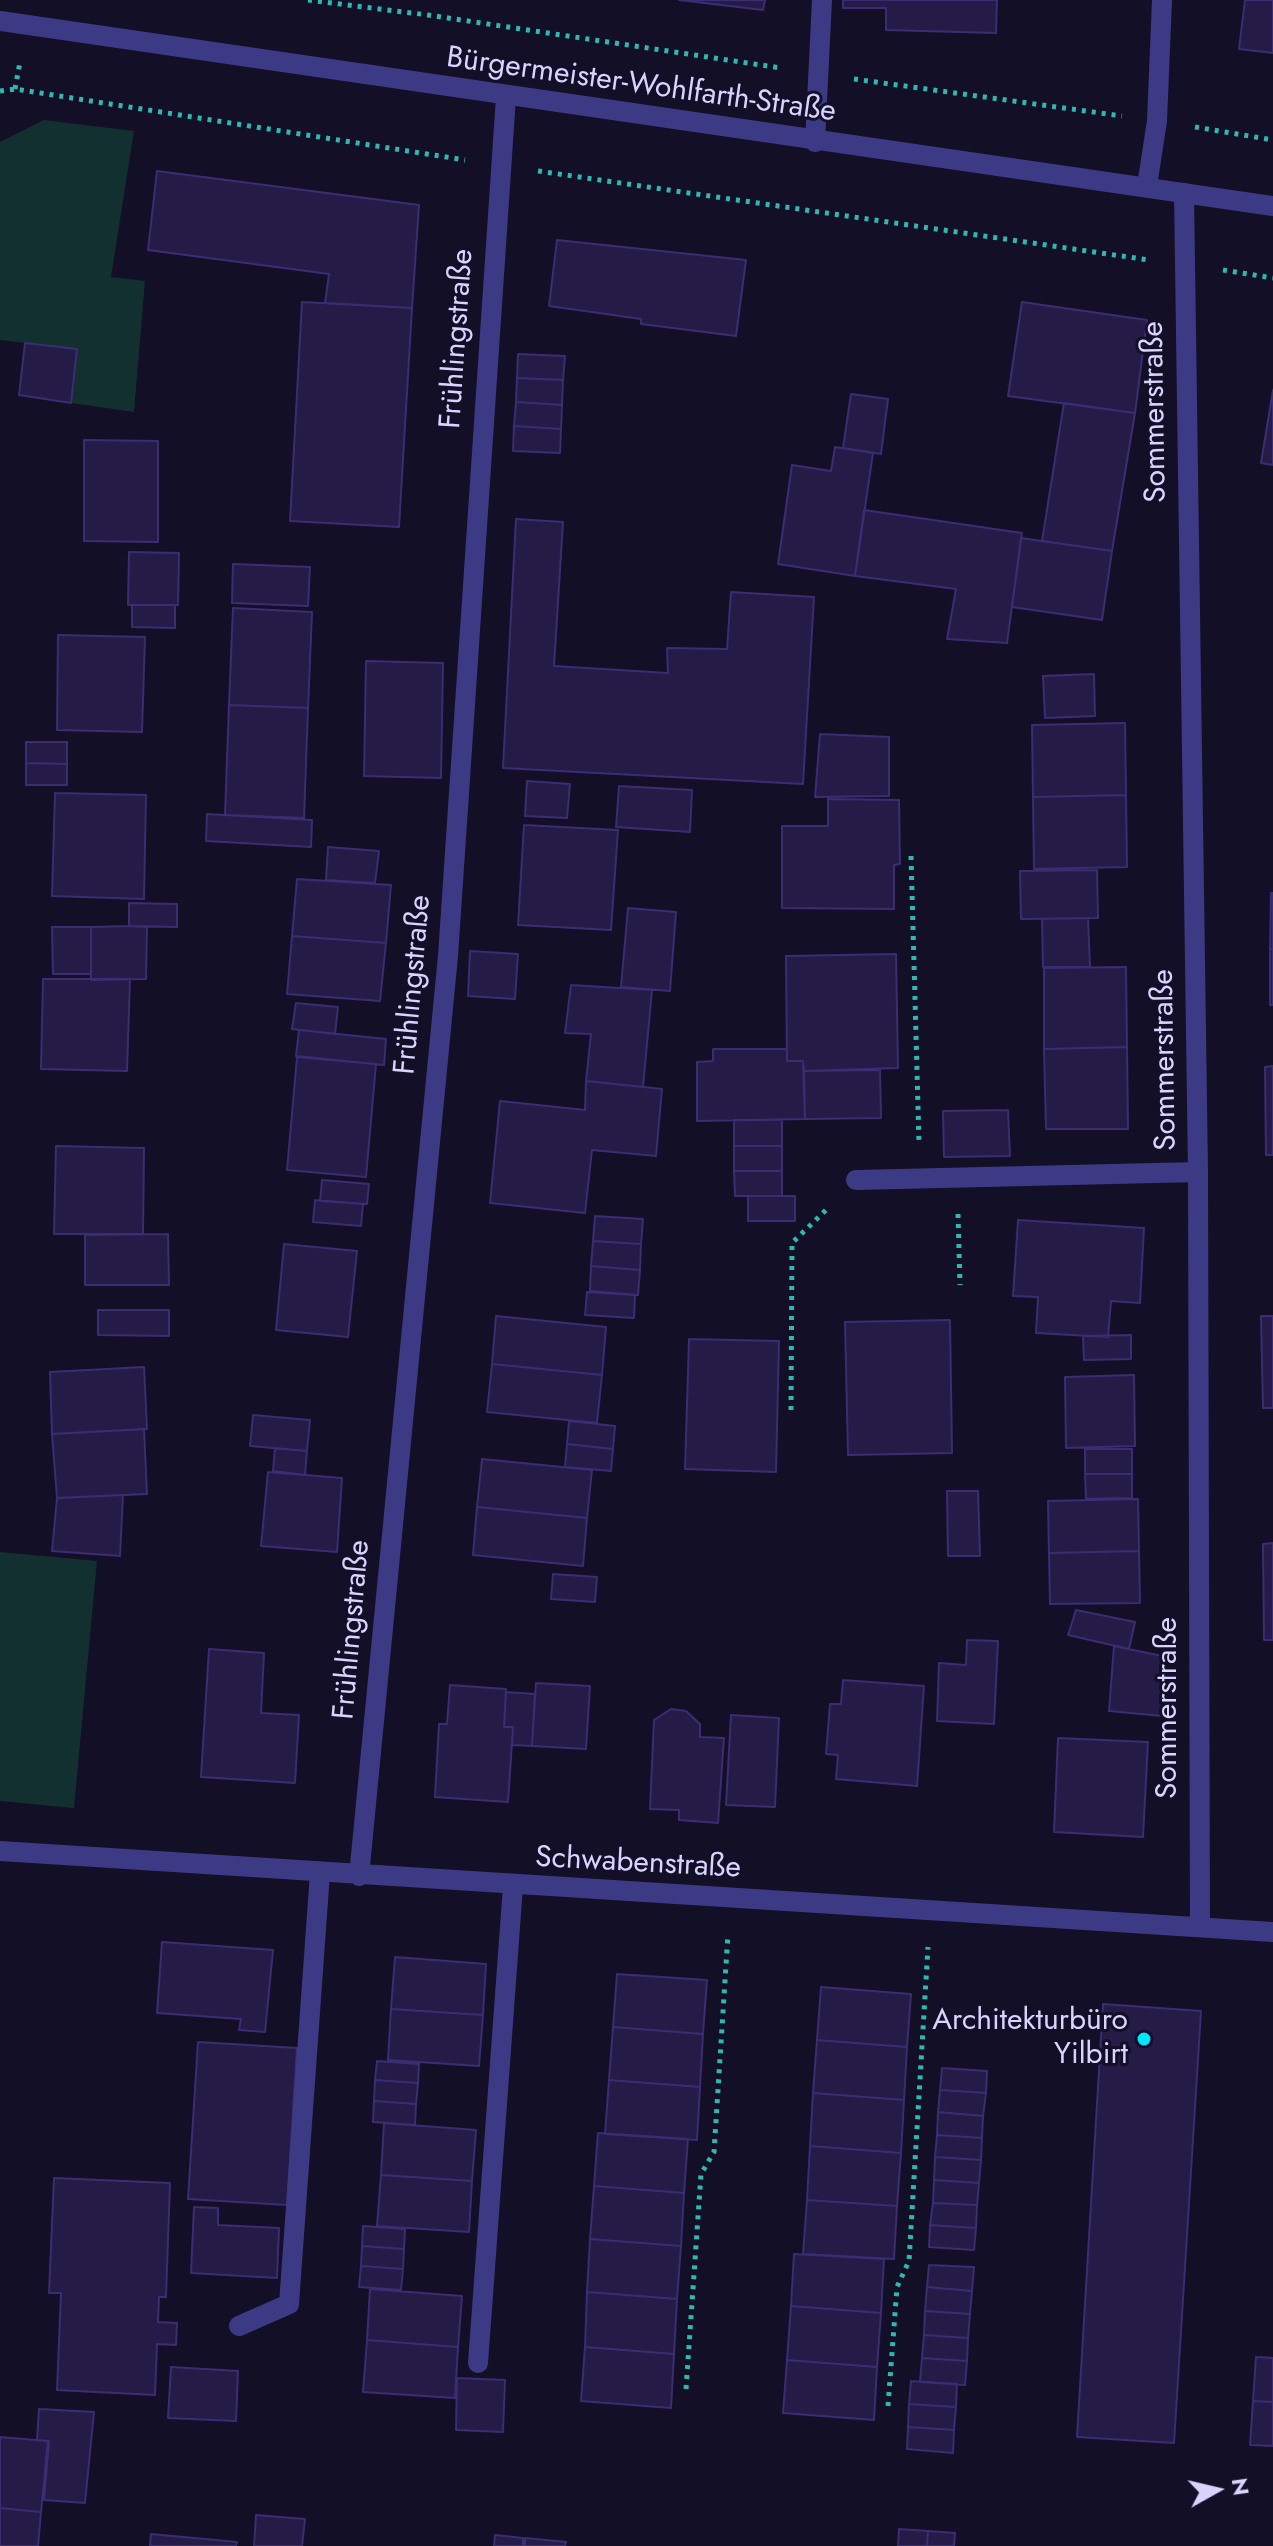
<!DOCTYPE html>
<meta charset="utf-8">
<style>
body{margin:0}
#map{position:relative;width:1273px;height:2546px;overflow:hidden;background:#130f26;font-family:Jost,sans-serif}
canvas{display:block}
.north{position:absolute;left:1177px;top:2450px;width:80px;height:80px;-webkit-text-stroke:6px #130f26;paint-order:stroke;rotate:82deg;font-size:22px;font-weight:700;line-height:32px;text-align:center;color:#d9d4ff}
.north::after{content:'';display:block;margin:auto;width:28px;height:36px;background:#d9d4ff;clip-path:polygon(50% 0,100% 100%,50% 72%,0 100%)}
</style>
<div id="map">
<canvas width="1273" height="2546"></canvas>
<div class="north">N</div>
</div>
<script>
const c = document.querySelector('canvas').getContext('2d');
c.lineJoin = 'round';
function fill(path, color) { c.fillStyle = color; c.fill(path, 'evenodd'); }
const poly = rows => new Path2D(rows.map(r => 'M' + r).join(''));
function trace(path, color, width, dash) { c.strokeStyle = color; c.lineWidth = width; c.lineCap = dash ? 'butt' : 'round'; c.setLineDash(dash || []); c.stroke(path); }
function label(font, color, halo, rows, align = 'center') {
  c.font = font + ' Jost,sans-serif'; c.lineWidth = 6; c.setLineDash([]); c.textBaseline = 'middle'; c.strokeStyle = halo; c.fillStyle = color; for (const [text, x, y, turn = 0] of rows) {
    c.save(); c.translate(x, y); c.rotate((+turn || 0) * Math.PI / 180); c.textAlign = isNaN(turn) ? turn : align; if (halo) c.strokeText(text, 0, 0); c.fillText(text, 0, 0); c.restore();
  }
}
fill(poly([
 [44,120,134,131,111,277,145,281,134,412,71,403,77,349,0,340,0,142],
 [0,1552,97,1561,74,1808,0,1801]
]), '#12302f');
const building = poly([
 [679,0,765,0,763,10,679,0],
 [843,0,997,0,996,33,886,30,886,8,843,8,843,0],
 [1245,0,1273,0,1273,53,1239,49,1245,0],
 [157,171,419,205,412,308,325,303,329,274,148,250,157,171],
 [557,240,746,260,736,336,641,324,641,319,549,306,557,240],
 [302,302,412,308,399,527,290,521,302,302],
 [1022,302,1147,320,1135,413,1008,396,1022,302],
 [25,343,77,349,71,403,19,395,25,343],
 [518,354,565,356,563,380,517,378,518,354],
 [517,378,563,380,562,405,516,402,517,378],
 [1273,390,1273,465,1261,463,1273,390],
 [851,394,888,399,881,454,843,448,851,394],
 [516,402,562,405,561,429,514,426,516,402],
 [1064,403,1135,413,1112,551,1042,541,1064,403],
 [514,426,561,429,560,453,513,451,514,426],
 [84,440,158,441,158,542,84,541,84,440],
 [835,447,873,453,855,576,778,564,792,465,831,471,835,447],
 [864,510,1022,533,1007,643,947,639,956,589,855,576,864,510],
 [516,519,563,522,554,666,668,673,667,648,727,649,731,592,814,597,803,784,503,768,516,519],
 [1021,538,1112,551,1102,620,1012,607,1021,538],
 [129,552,179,553,178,605,128,605,129,552],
 [233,564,310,567,308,606,232,603,233,564],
 [132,605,175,605,175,628,132,627,132,605],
 [233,608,312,612,308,708,229,705,233,608],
 [58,635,145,637,142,732,57,730,58,635],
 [366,661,443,663,441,778,364,776,366,661],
 [1094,674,1095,716,1045,718,1043,676,1094,674],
 [229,705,308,708,304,818,225,815,229,705],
 [1125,723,1126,795,1033,797,1032,725,1125,723],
 [820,734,889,737,889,796,815,797,820,734],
 [26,742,67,742,67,764,26,763,26,742],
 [26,763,67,764,67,785,26,785,26,763],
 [527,781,570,784,567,818,525,816,527,781],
 [619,786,692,790,690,832,616,827,619,786],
 [55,793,146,795,144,899,52,896,55,793],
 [1126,795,1127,867,1034,869,1033,797,1126,795],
 [828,799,899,800,900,864,894,865,894,909,782,908,782,826,828,826,828,799],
 [207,814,312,820,311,847,206,841,207,814],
 [524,825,618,830,611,930,518,925,524,825],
 [328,847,379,851,375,883,326,880,328,847],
 [1097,870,1098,918,1021,919,1020,871,1097,870],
 [297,879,391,885,386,943,292,936,297,879],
 [1271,893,1273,893,1273,949,1270,949,1271,893],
 [129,903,177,904,177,927,129,926,129,903],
 [628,908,676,912,670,991,621,987,628,908],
 [1088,918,1090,967,1043,967,1042,919,1088,918],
 [129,926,147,927,146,979,91,980,91,927,129,926],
 [52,927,91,927,91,974,53,974,52,927],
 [292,936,386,943,380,1001,287,994,292,936],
 [1270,949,1273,949,1273,1005,1270,1005,1270,949],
 [470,951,518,954,515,999,468,996,470,951],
 [896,954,898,1068,804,1071,803,1061,787,1061,786,956,896,954],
 [1126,967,1127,1047,1044,1049,1044,968,1126,967],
 [43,979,130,979,127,1071,41,1069,43,979],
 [571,985,652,990,643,1087,586,1081,591,1034,565,1033,571,985],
 [296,1003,338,1007,335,1034,292,1029,296,1003],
 [299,1030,386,1039,384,1065,296,1056,299,1030],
 [1127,1047,1128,1129,1046,1129,1044,1049,1127,1047],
 [713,1049,787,1049,787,1061,803,1061,805,1119,697,1121,697,1062,713,1061,713,1049],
 [297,1057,376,1064,366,1177,287,1170,297,1057],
 [1273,1066,1273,1155,1266,1155,1265,1067,1273,1066],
 [880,1070,881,1118,805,1119,804,1071,880,1070],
 [586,1081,662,1089,656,1156,592,1150,585,1213,490,1203,500,1101,585,1110,586,1081],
 [1008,1110,1010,1156,944,1157,943,1111,1008,1110],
 [734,1120,782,1120,782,1146,734,1146,734,1120],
 [56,1146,144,1148,143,1234,54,1234,56,1146],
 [734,1146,782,1146,782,1171,734,1171,734,1146],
 [734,1171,782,1171,782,1196,735,1196,734,1171],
 [322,1180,369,1184,367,1204,320,1201,322,1180],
 [748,1196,795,1196,795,1221,748,1221,748,1196],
 [315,1200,363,1204,361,1226,313,1222,315,1200],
 [595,1216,643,1219,641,1244,593,1241,595,1216],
 [1018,1220,1144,1228,1140,1303,1111,1301,1108,1337,1036,1333,1038,1297,1013,1296,1018,1220],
 [168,1234,169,1285,85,1285,85,1235,168,1234],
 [593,1241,641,1244,640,1270,591,1266,593,1241],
 [284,1244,357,1251,348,1337,276,1330,284,1244],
 [591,1266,640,1270,638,1295,590,1291,591,1266],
 [587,1292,635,1295,634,1318,585,1315,587,1292],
 [98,1310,169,1310,169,1336,98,1335,98,1310],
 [496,1316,606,1327,602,1375,492,1364,496,1316],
 [1261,1316,1273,1316,1273,1408,1263,1408,1261,1316],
 [950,1320,952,1453,848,1455,845,1322,950,1320],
 [1131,1335,1131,1359,1084,1360,1083,1336,1131,1335],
 [689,1339,779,1341,776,1472,685,1469,689,1339],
 [492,1364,602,1375,597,1423,487,1412,492,1364],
 [144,1367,147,1429,52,1434,50,1372,144,1367],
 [1134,1375,1135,1446,1066,1448,1065,1377,1134,1375],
 [253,1415,310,1420,307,1451,250,1446,253,1415],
 [569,1421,615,1426,613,1449,567,1444,569,1421],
 [144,1429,147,1494,57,1498,52,1434,144,1429],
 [567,1444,613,1449,611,1471,565,1467,567,1444],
 [275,1448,307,1451,305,1475,273,1471,275,1448],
 [1085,1449,1132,1449,1132,1474,1085,1474,1085,1449],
 [482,1459,592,1470,587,1518,477,1507,482,1459],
 [268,1472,342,1478,337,1552,261,1546,268,1472],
 [1085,1474,1132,1474,1132,1498,1086,1499,1085,1474],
 [947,1491,978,1491,980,1556,948,1556,947,1491],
 [123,1495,120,1556,52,1551,57,1498,123,1495],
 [1138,1499,1139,1551,1049,1553,1048,1501,1138,1499],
 [477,1507,587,1518,583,1566,473,1555,477,1507],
 [1273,1543,1273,1640,1264,1640,1263,1544,1273,1543],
 [1139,1551,1140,1603,1050,1604,1049,1553,1139,1551],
 [553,1574,597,1577,595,1602,551,1599,553,1574],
 [1076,1610,1135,1622,1129,1649,1068,1635,1076,1610],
 [967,1640,998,1641,994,1724,937,1721,939,1663,966,1665,967,1640],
 [1114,1646,1162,1656,1161,1664,1166,1664,1162,1716,1109,1711,1114,1646],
 [209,1649,264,1653,261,1713,299,1715,295,1783,201,1777,209,1649],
 [843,1680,924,1686,917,1786,836,1779,838,1755,826,1754,830,1704,841,1704,843,1680],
 [536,1683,590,1686,586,1749,532,1746,536,1683],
 [450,1685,506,1689,504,1727,513,1727,508,1802,435,1797,439,1724,447,1724,450,1685],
 [506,1692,535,1694,532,1746,512,1745,513,1727,504,1727,506,1692],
 [671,1709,686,1711,700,1724,700,1737,724,1738,718,1823,679,1820,679,1810,650,1809,654,1720,671,1709],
 [731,1715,779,1718,775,1807,726,1805,731,1715],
 [1058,1738,1148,1742,1143,1837,1054,1832,1058,1738],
 [162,1942,273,1950,265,2032,239,2030,241,2019,157,2013,162,1942],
 [395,1957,486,1964,483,2015,391,2009,395,1957],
 [617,1974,707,1980,703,2034,613,2027,617,1974],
 [821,1987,911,1994,907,2047,817,2040,821,1987],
 [1103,2004,1201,2011,1174,2443,1077,2437,1103,2004],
 [391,2009,483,2015,479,2066,388,2060,391,2009],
 [613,2027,703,2034,700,2087,609,2080,613,2027],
 [817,2040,907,2047,904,2100,813,2093,817,2040],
 [198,2042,297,2048,287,2205,188,2199,198,2042],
 [377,2061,419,2064,418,2083,375,2080,377,2061],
 [942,2068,987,2071,986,2093,940,2090,942,2068],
 [375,2080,418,2083,416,2104,374,2101,375,2080],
 [609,2080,700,2087,697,2140,605,2134,609,2080],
 [940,2090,986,2093,983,2116,938,2112,940,2090],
 [813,2093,904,2100,901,2153,810,2146,813,2093],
 [374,2101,416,2104,415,2125,373,2122,374,2101],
 [938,2112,983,2116,982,2138,937,2135,938,2112],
 [384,2123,476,2130,472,2181,381,2175,384,2123],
 [598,2133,688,2139,684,2193,594,2186,598,2133],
 [937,2135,982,2138,981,2160,935,2157,937,2135],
 [810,2146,901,2153,897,2206,807,2200,810,2146],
 [935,2157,981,2160,979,2183,934,2180,935,2157],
 [381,2175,472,2181,469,2232,377,2226,381,2175],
 [54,2178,170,2183,166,2297,159,2297,158,2322,177,2323,176,2345,157,2344,155,2395,57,2390,61,2293,49,2293,54,2178],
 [934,2180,979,2183,977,2205,933,2203,934,2180],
 [594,2186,684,2193,681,2246,590,2239,594,2186],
 [807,2200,897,2206,894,2259,803,2254,807,2200],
 [933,2203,977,2205,976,2228,930,2225,933,2203],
 [194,2207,218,2208,218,2225,279,2228,277,2278,191,2273,194,2207],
 [930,2225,976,2228,974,2250,929,2247,930,2225],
 [363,2226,405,2229,404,2249,362,2246,363,2226],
 [590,2239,681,2246,677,2299,587,2292,590,2239],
 [362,2246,404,2249,403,2269,361,2266,362,2246],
 [794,2254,884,2259,881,2313,791,2306,794,2254],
 [929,2265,974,2267,972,2291,927,2287,929,2265],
 [361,2266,403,2269,401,2290,359,2287,361,2266],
 [927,2287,972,2291,970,2314,925,2311,927,2287],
 [370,2289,462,2296,458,2347,367,2340,370,2289],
 [587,2292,677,2299,674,2354,585,2347,587,2292],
 [791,2306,881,2313,877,2367,787,2360,791,2306],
 [925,2311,970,2314,968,2338,924,2335,925,2311],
 [924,2335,968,2338,967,2361,922,2358,924,2335],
 [367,2340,458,2347,455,2398,363,2392,367,2340],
 [585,2347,674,2354,671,2408,581,2401,585,2347],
 [1256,2357,1273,2358,1273,2402,1253,2401,1256,2357],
 [922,2358,967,2361,965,2385,920,2382,922,2358],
 [787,2360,877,2367,874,2420,783,2413,787,2360],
 [171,2367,238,2371,236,2421,168,2418,171,2367],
 [457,2378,505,2380,503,2432,456,2430,457,2378],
 [911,2381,957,2384,956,2407,909,2404,911,2381],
 [1253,2401,1273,2402,1273,2446,1250,2445,1253,2401],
 [909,2404,956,2407,954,2430,908,2427,909,2404],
 [39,2409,94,2412,85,2503,44,2500,49,2441,37,2440,39,2409],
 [908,2427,954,2430,953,2453,907,2449,908,2427],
 [0,2437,48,2441,41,2512,0,2508,0,2437],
 [0,2508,41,2512,38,2546,0,2546,0,2508],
 [256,2515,305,2519,302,2546,254,2546,256,2515],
 [899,2529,928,2531,927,2546,898,2546,899,2529],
 [928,2531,955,2533,954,2546,927,2546,928,2531],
 [151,2534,237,2542,236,2546,150,2546,151,2534],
 [495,2535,523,2538,523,2546,494,2546,495,2535],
 [525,2538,566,2542,565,2546,525,2546,525,2538]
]);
fill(building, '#241b47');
trace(building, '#3b2d73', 2);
trace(poly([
 [308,0,428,15,781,68],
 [854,79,1122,116],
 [15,89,20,62],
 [0,91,15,89,465,160],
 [1195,127,1273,140],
 [538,171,1149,260],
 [1223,270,1273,278],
 [911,856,919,1143],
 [958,1214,960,1285],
 [791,1410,792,1243,829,1207],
 [686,2389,701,2174,714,2152,728,1934],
 [888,2406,897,2287,909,2261,928,1947]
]), '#2fb8b0', 5, [4, 6]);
trace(poly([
 [815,142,822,0],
 [1147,186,1157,121,1162,0],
 [856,1180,1198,1172],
 [239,2326,289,2304,320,1873],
 [478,2363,513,1886]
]), '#3d3a85', 20);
trace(poly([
 [1184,193,1198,1172,1200,1927],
 [0,1851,1273,1932],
 [359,1876,448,956,506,97]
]), '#3d3a85', 20);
trace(poly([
 [0,21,1273,206]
]), '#3d3a85', 20);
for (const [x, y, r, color] of [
 [1144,2039,8,"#00e5ff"]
]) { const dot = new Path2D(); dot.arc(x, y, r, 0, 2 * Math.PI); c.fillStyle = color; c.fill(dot); trace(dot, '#130f26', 3); }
label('30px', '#d9d4ff', '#130f26', [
 ["Bürgermeister-Wohlfarth-Straße",641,86,8],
 ["Frühlingstraße",458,339,-86],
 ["Sommerstraße",1156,412,-91],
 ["Frühlingstraße",414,985,-85],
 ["Sommerstraße",1166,1060,-91],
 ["Frühlingstraße",353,1630,-85],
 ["Sommerstraße",1169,1708,-90],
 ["Schwabenstraße",638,1864,3]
]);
label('30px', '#d9d4ff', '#130f26', [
 ["Architekturbüro",1128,2022],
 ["Yilbirt",1128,2056]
], 'right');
</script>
